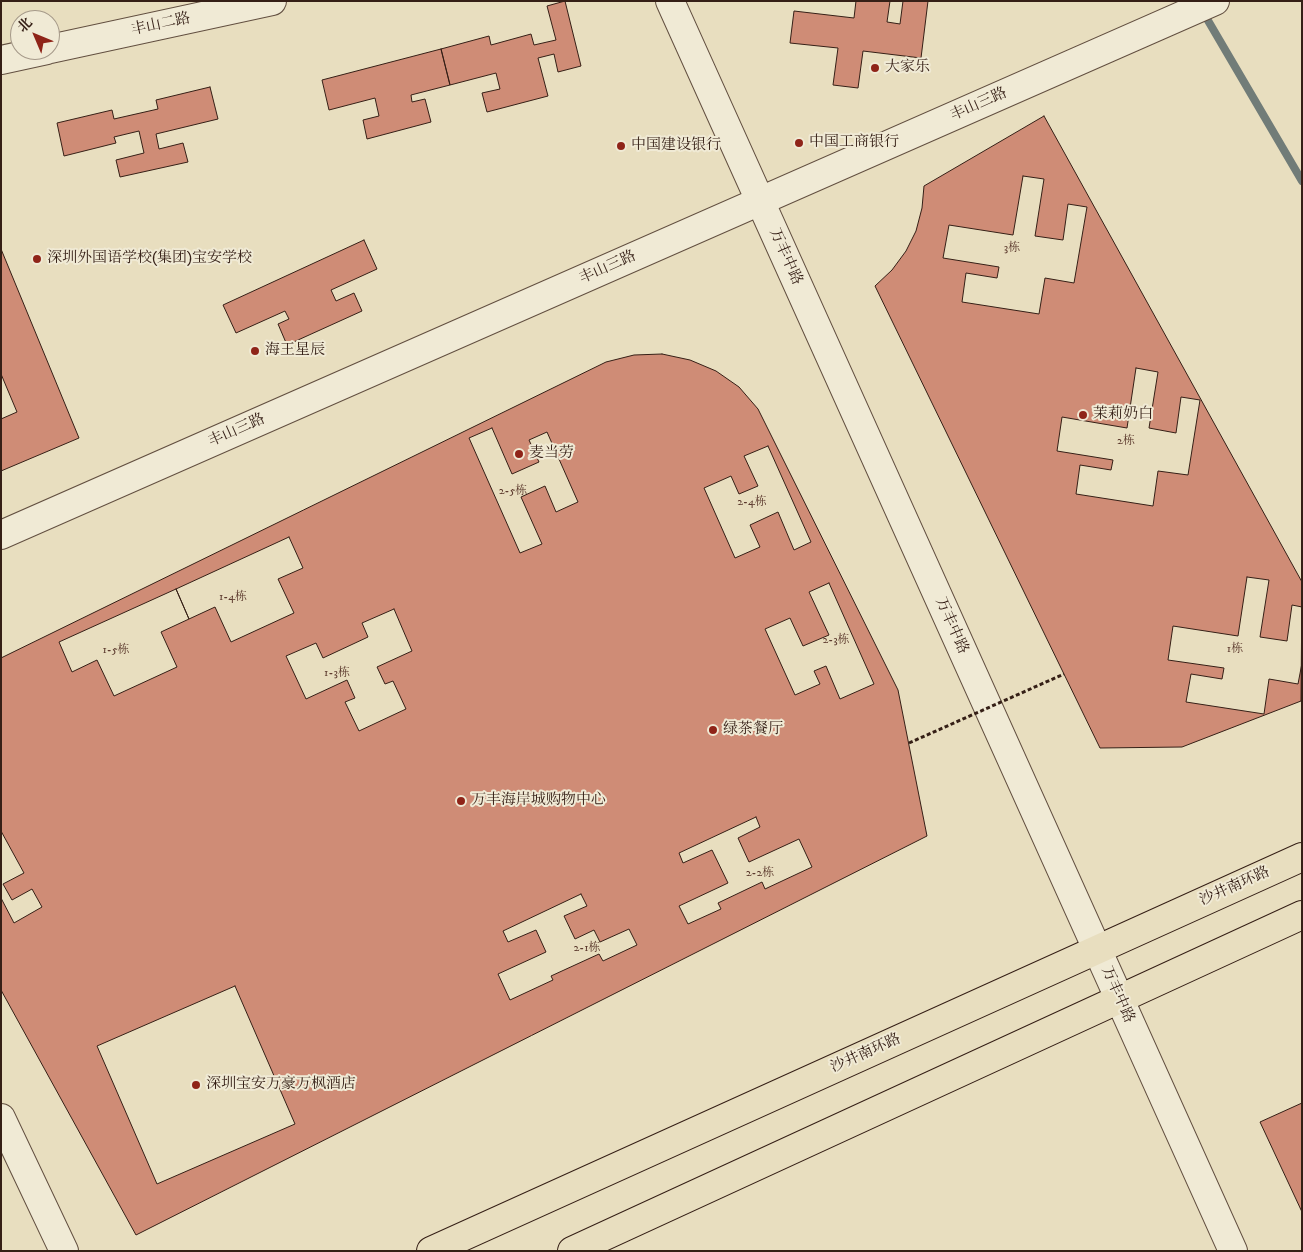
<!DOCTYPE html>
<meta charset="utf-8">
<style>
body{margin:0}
#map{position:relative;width:1303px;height:1252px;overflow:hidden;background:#e8debf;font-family:"IM FELL DW Pica","Noto Serif SC",serif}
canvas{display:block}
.frame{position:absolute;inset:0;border:2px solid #351f16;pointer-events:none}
.north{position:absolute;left:10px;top:10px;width:50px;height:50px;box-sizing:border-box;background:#f0ead5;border:1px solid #a59989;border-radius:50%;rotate:315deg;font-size:14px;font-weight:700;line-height:20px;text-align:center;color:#351f16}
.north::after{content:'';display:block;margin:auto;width:18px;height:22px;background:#8f2418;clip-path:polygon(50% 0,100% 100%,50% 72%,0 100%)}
</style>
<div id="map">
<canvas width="1303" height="1252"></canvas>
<div class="frame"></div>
<div class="north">北</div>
</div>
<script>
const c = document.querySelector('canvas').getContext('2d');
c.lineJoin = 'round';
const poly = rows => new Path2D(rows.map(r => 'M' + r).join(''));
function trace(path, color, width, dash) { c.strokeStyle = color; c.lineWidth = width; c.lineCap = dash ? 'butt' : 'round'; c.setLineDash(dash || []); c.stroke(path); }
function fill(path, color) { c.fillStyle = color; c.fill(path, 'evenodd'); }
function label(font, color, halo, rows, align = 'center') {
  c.font = font + ' "IM FELL DW Pica","Noto Serif SC",serif'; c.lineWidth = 4; c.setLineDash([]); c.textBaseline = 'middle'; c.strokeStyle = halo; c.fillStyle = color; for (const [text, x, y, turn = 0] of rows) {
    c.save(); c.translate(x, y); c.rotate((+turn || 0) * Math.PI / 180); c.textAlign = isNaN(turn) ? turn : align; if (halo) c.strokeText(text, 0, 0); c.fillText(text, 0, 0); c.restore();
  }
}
trace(poly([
 [1203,12,1302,181]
]), '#717c78', 8);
const building = poly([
 [565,1,581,66,558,72,554,54,538,58,548,96,487,112,482,93,500,89,496,73,450,85,441,49,489,36,491,45,531,34,534,45,556,40,547,6,565,1],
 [856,1,890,1,887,22,900,24,903,1,928,1,921,58,863,51,858,88,833,85,838,48,790,43,794,11,854,18,856,1],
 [441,49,450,85,411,95,412,102,425,99,431,122,367,139,363,120,379,116,375,98,329,110,322,80,441,49],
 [210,87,218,119,156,134,159,149,183,143,188,162,120,177,116,160,144,153,139,131,114,137,116,143,64,156,57,123,112,110,114,119,158,109,156,100,210,87],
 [1044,116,1302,582,1301,701,1182,747,1100,748,875,286,892,270,906,251,916,231,922,208,924,186,1044,116],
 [1023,176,1044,179,1035,236,1063,240,1068,204,1087,207,1074,283,1045,278,1039,314,962,302,966,273,997,278,999,267,943,258,949,225,1013,235,1023,176],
 [364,240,377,269,331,290,336,301,354,293,362,311,287,345,278,324,289,319,285,311,236,333,223,305,364,240],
 [1,249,79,438,1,471,1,419,17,412,1,374,1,249],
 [662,354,690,360,716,371,739,387,758,409,898,690,927,836,136,1235,1,990,1,658,606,362,634,355,662,354],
 [1136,368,1158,372,1149,428,1176,433,1181,397,1200,400,1188,475,1158,471,1153,506,1076,494,1080,465,1111,470,1113,460,1057,451,1062,417,1127,428,1136,368],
 [492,428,512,474,539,462,529,440,547,432,578,502,556,512,545,486,521,497,542,544,520,553,469,438,492,428],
 [768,446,811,542,794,550,778,512,750,525,760,547,735,558,704,488,731,476,739,494,758,486,744,456,768,446],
 [289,537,303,568,278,579,294,613,231,642,215,607,189,619,176,589,289,537],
 [1247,577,1269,580,1260,637,1287,641,1292,605,1302,607,1302,663,1298,684,1269,679,1264,714,1186,702,1191,674,1222,679,1224,668,1168,660,1173,626,1238,636,1247,577],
 [829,583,874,684,840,699,826,666,814,671,820,684,795,695,765,629,790,618,803,646,829,635,809,592,829,583],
 [176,589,189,619,161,632,177,667,114,696,97,660,72,672,59,642,176,589],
 [394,609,412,651,377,667,385,684,393,681,406,709,359,731,345,702,355,698,347,680,306,699,286,656,316,643,323,658,368,637,362,623,394,609],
 [756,817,760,827,738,838,749,862,799,839,812,867,765,889,762,882,718,903,721,909,688,924,679,906,728,883,712,850,683,863,679,853,756,817],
 [1,831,24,873,3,884,12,900,32,889,42,907,14,923,1,898,1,831],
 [581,894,587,906,564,916,575,939,594,930,600,942,629,929,637,945,603,961,599,954,551,976,553,980,510,1000,498,974,546,952,536,930,508,942,503,931,581,894],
 [235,986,295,1124,157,1184,97,1046,235,986],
 [1302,1103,1302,1212,1260,1122,1302,1103]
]);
fill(building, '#cf8c76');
trace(building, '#351f16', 1);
const minor = poly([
 [670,1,1233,1251],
 [50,49,272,1],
 [1,60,47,50],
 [1,535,1215,1],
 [1,1118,64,1251]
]);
const major = poly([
 [431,1251,1302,857],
 [572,1251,1302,915]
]);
trace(minor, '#624f40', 30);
trace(major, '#351f16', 30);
trace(minor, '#f0ead5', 28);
trace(major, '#e8debf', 28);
trace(poly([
 [909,743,1064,674]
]), '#351f16', 3, [4, 2.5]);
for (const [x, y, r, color] of [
 [875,68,5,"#8f2418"],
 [799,143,5,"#8f2418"],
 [621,146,5,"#8f2418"],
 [37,259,5,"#8f2418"],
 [255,351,5,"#8f2418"],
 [1083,415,5,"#8f2418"],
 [519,454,5,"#8f2418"],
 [713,730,5,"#8f2418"],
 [461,801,5,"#8f2418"],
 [196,1085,5,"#8f2418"]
]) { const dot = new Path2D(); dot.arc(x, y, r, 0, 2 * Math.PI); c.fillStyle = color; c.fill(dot); trace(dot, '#f0ead5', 2); }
label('12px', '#5c3a2e', null, [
 ["3栋",1012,249],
 ["2栋",1126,442],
 ["2-5栋",513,492],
 ["2-4栋",752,503],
 ["1-4栋",233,598],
 ["2-3栋",836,641],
 ["1栋",1235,650],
 ["1-5栋",116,651],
 ["1-3栋",337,674],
 ["2-2栋",760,874],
 ["2-1栋",587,949]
]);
label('15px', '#351f16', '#f0ead5', [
 ["丰山二路",161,25,-12],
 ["丰山三路",979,105,-24],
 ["万丰中路",785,257,66],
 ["丰山三路",608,268,-24],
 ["丰山三路",237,431,-24],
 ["万丰中路",951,626,66],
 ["沙井南环路",1235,887,-24],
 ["万丰中路",1117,995,66],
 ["沙井南环路",866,1054,-24]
]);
label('15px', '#351f16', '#f0ead5', [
 ["大家乐",885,68],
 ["中国工商银行",809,143],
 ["中国建设银行",631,146],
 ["深圳外国语学校(集团)宝安学校",47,259],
 ["海王星辰",265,351],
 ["茉莉奶白",1093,415],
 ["麦当劳",529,454],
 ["绿茶餐厅",723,730],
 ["万丰海岸城购物中心",471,801],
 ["深圳宝安万豪万枫酒店",206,1085]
], 'left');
</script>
